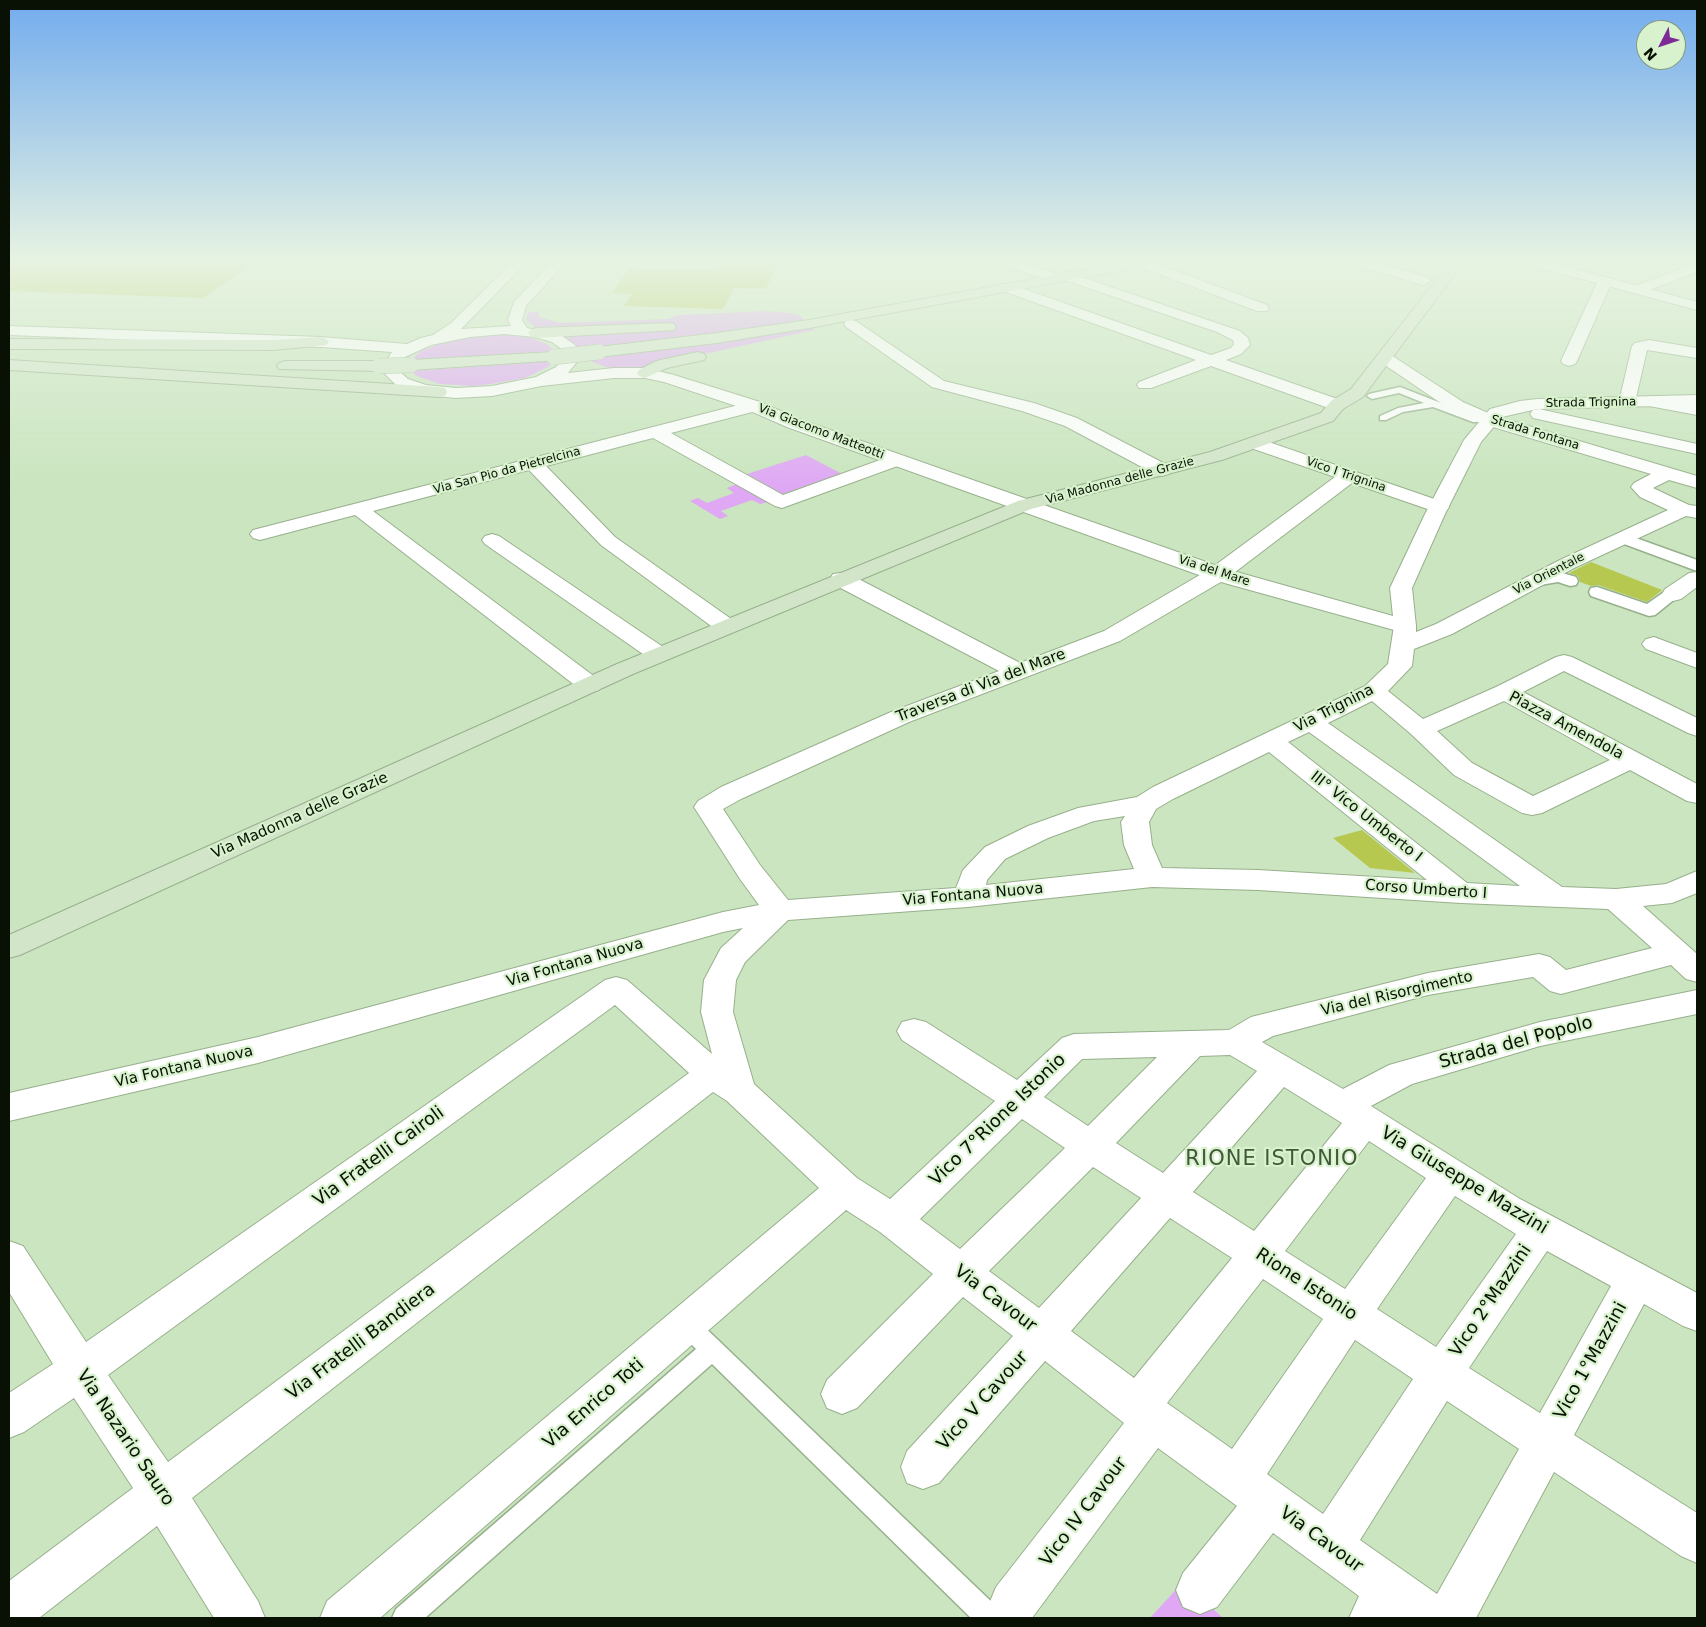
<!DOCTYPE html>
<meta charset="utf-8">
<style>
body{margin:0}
#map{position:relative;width:1706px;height:1627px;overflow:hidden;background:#cae5bf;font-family:"DejaVu Sans",sans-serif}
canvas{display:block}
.frame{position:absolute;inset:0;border:10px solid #091105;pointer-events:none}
.north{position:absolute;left:1636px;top:20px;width:50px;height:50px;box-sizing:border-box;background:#d7f2cc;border:1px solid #85987c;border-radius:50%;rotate:229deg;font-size:14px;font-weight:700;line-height:20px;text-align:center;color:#091105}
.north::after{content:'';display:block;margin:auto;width:18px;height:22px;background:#7d2998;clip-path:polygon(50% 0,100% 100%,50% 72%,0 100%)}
</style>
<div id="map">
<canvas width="1706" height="1627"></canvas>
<div class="frame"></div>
<div class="north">N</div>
</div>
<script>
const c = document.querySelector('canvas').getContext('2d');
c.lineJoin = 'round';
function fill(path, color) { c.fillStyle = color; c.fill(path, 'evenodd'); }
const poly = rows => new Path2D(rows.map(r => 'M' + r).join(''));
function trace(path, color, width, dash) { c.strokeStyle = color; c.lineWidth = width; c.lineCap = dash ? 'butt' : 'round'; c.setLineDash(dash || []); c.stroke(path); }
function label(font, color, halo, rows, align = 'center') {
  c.font = font + ' "DejaVu Sans",sans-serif'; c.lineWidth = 4.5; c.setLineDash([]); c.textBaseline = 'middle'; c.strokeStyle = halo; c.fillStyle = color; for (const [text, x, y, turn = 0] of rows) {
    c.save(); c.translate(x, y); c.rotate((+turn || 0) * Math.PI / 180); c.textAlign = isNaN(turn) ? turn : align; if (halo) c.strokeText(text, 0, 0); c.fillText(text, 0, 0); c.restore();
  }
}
fill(poly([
 [767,311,798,314,815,330,639,368,612,369,584,359,580,349,571,342,548,329,536,328,526,320,528,312,539,312,539,317,560,323,669,319,677,315],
 [486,335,510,335,531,338,547,344,555,351,411,360,421,351,439,344,461,338],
 [554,361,548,367,525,378,491,384,473,386,440,384,417,376,411,371],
 [806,455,842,474,782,494,747,474],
 [737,484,768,502,760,504,752,500,721,511,728,516,720,519,690,501,698,498,707,503,734,493,727,488],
 [1183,1582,1223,1618,1150,1618]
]), '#dfa7f4');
fill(poly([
 [9,262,256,262,203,298,9,291],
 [722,262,778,262,766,289,734,288,723,309,624,306,632,294,612,293,630,268,717,271],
 [1591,562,1662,590,1647,602,1598,585,1591,586,1580,582,1578,576,1569,573],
 [1362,830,1415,873,1370,868,1333,838]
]), '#b7c851');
const service = poly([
 [1400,387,1474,416,1483,417,1485,419,1480,422,1473,422,1433,407,1403,412,1386,420,1380,420,1380,416,1398,408,1424,403,1399,393,1372,399,1367,396,1369,394,1400,387],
 [686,1314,694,1317,999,1609,1003,1618,971,1618,712,1364,425,1618,392,1618,396,1609,696,1349,678,1331,675,1324,678,1317,686,1314]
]);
const pedestrian = poly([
 [1622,533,1697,560,1697,571,1616,541,1614,538,1616,535,1622,533],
 [1559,572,1576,577,1578,581,1576,585,1570,586,1558,582,1534,586,1528,585,1526,581,1528,577,1559,572],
 [1597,587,1647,604,1667,590,1679,590,1681,594,1655,615,1649,616,1591,596,1589,592,1591,588,1597,587]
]);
const minor = poly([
 [1001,262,1021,262,1059,275,1065,272,1070,273,1240,331,1248,338,1250,345,1241,354,1226,360,1343,401,1345,405,1343,409,1337,410,1331,409,1211,366,1151,388,1139,388,1137,385,1139,382,1196,360,1000,290,998,287,1000,284,1010,284,1211,355,1231,348,1234,344,1233,340,1217,332,1062,279,1056,282,1051,281,1003,265,1001,262],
 [1137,262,1152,262,1267,305,1269,308,1267,311,1257,311,1138,266,1137,262],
 [1355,262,1376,262,1429,278,1431,281,1424,285,1419,284,1357,265,1355,262],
 [1697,263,1697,272,1642,293,1632,293,1630,290,1632,287,1697,263],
 [1605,277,1612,281,1577,361,1575,364,1569,366,1563,364,1561,361,1598,281,1605,277],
 [851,320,856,321,944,381,1034,403,1077,418,1169,466,1171,470,1169,474,1162,476,1155,474,1065,426,1022,411,932,387,846,327,844,324,846,321,851,320],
 [1649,340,1697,348,1697,358,1647,350,1635,402,1633,406,1627,407,1621,406,1619,402,1632,346,1635,343,1649,340],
 [1385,353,1391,355,1463,402,1495,416,1697,476,1697,488,1669,480,1653,488,1689,505,1697,506,1697,518,1686,516,1574,568,1452,634,1414,649,1412,666,1388,691,1423,719,1496,687,1556,657,1564,655,1572,657,1697,718,1697,736,1688,733,1564,671,1523,692,1697,784,1697,803,1687,801,1630,770,1542,813,1532,815,1522,813,1454,775,1411,734,1372,701,1328,723,1562,887,1616,889,1666,884,1697,871,1697,893,1672,903,1643,906,1697,954,1697,982,1686,979,1671,965,1561,994,1550,991,1533,977,1428,995,1273,1036,1262,1042,1343,1089,1389,1065,1540,1022,1697,990,1697,1014,1540,1046,1412,1084,1371,1106,1520,1199,1697,1293,1697,1331,1683,1326,1644,1304,1574,1435,1697,1513,1697,1563,1681,1556,1554,1472,1476,1618,1349,1618,1359,1596,1273,1533,1217,1607,1200,1614,1183,1607,1176,1590,1183,1573,1237,1506,1158,1448,1032,1618,995,1618,989,1604,996,1587,1124,1423,1045,1361,939,1483,923,1489,907,1483,901,1467,907,1451,1013,1336,963,1297,857,1408,842,1414,827,1408,821,1394,827,1380,933,1274,880,1232,846,1210,380,1618,320,1618,327,1601,819,1188,727,1101,713,1092,192,1498,258,1601,265,1618,214,1618,157,1526,39,1618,9,1618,9,1581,133,1488,74,1398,24,1432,9,1438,9,1393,53,1364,9,1292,9,1241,23,1246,86,1342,605,980,616,977,627,980,712,1054,701,1012,704,980,721,948,743,928,723,932,258,1063,9,1121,9,1093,258,1037,723,912,759,905,740,879,694,807,698,801,721,787,891,712,999,671,833,584,830,579,833,574,841,573,849,574,1020,663,1104,631,1210,569,1335,477,1248,447,1245,443,1248,439,1254,438,1260,439,1446,503,1449,507,1446,511,1439,513,1352,483,1226,579,1120,641,909,722,741,799,723,809,760,865,788,900,956,888,963,870,985,847,1028,826,1078,808,1137,797,1153,787,1365,686,1388,664,1394,626,1397,621,1405,619,1413,621,1416,626,1416,632,1436,624,1560,560,1668,510,1640,497,1631,487,1634,483,1651,474,1483,424,1451,410,1379,361,1377,358,1379,355,1385,353],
 [1504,701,1610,760,1533,796,1472,763,1437,731,1504,701],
 [1309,732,1520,886,1467,883,1288,742,1309,732],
 [1269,752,1427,880,1258,870,1162,868,1152,845,1149,822,1156,809,1173,799,1269,752],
 [1125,816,1121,822,1124,845,1134,869,986,885,987,880,1005,859,1048,838,1094,821,1125,816],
 [1152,887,1258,890,1461,903,1608,909,1652,948,1566,970,1550,957,1539,954,1428,973,1263,1014,1251,1017,1229,1030,1074,1034,1062,1038,1017,1080,926,1022,914,1019,902,1022,897,1031,902,1040,995,1101,890,1199,857,1178,754,1084,733,1012,736,980,745,962,788,920,968,907,1152,887],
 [615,1005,689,1073,168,1462,108,1375,615,1005],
 [1230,1055,1257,1071,1163,1173,1116,1143,1200,1056,1230,1055],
 [1157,1057,1088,1126,1044,1097,1082,1059,1157,1057],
 [1284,1087,1342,1123,1254,1231,1193,1192,1284,1087],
 [1022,1119,1065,1148,960,1249,920,1219,1022,1119],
 [1369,1141,1426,1178,1345,1289,1285,1251,1369,1141],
 [1093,1167,1141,1198,1039,1308,989,1271,1093,1167],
 [1455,1196,1516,1234,1436,1347,1377,1309,1455,1196],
 [1170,1218,1232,1258,1134,1378,1071,1331,1170,1218],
 [1547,1251,1611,1286,1540,1413,1469,1368,1547,1251],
 [1263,1279,1323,1319,1232,1449,1167,1403,1263,1279],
 [1355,1340,1413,1379,1323,1514,1267,1474,1355,1340],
 [1447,1401,1519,1449,1437,1594,1360,1540,1447,1401],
 [1655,397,1697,405,1697,415,1649,406,1647,402,1649,398,1655,397],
 [754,401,760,402,762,406,760,410,671,433,783,495,891,456,897,454,903,456,906,460,903,464,782,508,775,506,653,438,546,466,615,537,734,621,737,626,734,631,726,633,718,631,601,545,529,470,373,511,599,680,602,685,599,690,590,692,581,690,355,515,260,540,253,538,250,534,253,530,754,401],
 [1539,409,1697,444,1697,454,1533,418,1530,414,1533,410,1539,409],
 [492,534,499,536,666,649,670,654,666,659,658,661,650,659,485,544,482,540,485,536,492,534],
 [1697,572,1697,587,1681,599,1673,601,1665,599,1662,594,1665,589,1689,573,1697,572],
 [1654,637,1697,653,1697,668,1646,649,1642,644,1646,639,1654,637]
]);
const tertiary = poly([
 [513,262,527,262,461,329,511,326,508,320,514,302,552,262,566,262,526,306,522,320,527,328,562,336,575,345,580,353,580,358,568,373,614,368,645,368,674,375,760,402,799,419,1226,569,1393,616,1390,588,1425,514,1464,440,1490,409,1520,401,1537,399,1697,395,1697,405,1537,409,1502,417,1481,442,1445,514,1412,588,1416,626,1413,631,1405,633,1210,579,787,427,748,410,664,382,645,378,614,378,541,386,492,396,456,398,424,395,396,385,383,372,383,366,392,352,321,347,9,335,9,326,321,337,407,344,421,338,433,335,451,323,513,262],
 [504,334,535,337,552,342,563,350,564,357,556,367,536,377,492,386,456,388,426,385,408,379,399,371,399,366,405,357,431,345,470,337,504,334],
 [1528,262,1550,262,1697,302,1697,310,1530,265,1528,262]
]);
const secondary = poly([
 [1125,262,1154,262,1147,266,809,328,717,343,599,357,594,355,591,352,594,349,599,347,717,333,809,320,1125,262],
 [1450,262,1464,262,1363,397,1343,409,1333,421,1222,460,1031,509,633,674,20,955,9,958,9,935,617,664,1018,501,1210,452,1321,413,1331,401,1351,389,1450,262],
 [669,323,674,324,676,327,674,330,536,338,531,336,528,333,531,330,536,328,669,323],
 [321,337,326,339,329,342,326,345,273,350,9,349,9,339,273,340,321,337],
 [554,352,560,354,562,357,560,360,411,370,405,368,403,365,405,362,411,360,554,352],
 [698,352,704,354,706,357,704,360,667,368,645,378,639,376,637,373,639,370,656,361,698,352],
 [9,360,439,387,445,388,447,392,445,396,439,397,9,370,9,360],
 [285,361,379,361,385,363,387,366,385,369,379,371,279,369,277,366,279,363,285,361]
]);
trace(service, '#97b08c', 3);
trace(pedestrian, '#97b08c', 3);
trace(minor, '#97b08c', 2);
trace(tertiary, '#97b08c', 2);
trace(secondary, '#97b08c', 2);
fill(service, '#fff');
fill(pedestrian, '#fff');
fill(minor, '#fff');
fill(tertiary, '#fff');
fill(secondary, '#d2e5c9');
const secondaryBridge = poly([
 [554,357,599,352],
 [379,366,411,365]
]);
trace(secondaryBridge, '#97b08c', 16, []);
trace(secondaryBridge, '#d2e5c9', 15);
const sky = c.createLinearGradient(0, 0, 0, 490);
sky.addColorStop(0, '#72acee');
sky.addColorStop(0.53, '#e7f3e2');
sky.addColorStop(1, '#e7f3e200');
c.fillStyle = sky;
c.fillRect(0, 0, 1706, 490);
label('12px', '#091105', '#d7f2cc', [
 ["Strada Trignina",1591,403,-1],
 ["Via Giacomo Matteotti",821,432,21],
 ["Strada Fontana",1535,433,17],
 ["Via San Pio da Pietrelcina",507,471,-15],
 ["Vico I Trignina",1346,475,19],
 ["Via Madonna delle Grazie",1120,481,-15],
 ["Via del Mare",1214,571,18],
 ["Via Orientale",1549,574,-27]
]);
label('15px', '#091105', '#d7f2cc', [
 ["Traversa di Via del Mare",981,686,-21],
 ["Via Trignina",1334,709,-27],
 ["Piazza Amendola",1566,726,28],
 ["Via Madonna delle Grazie",300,816,-24],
 ["III° Vico Umberto I",1366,817,38],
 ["Corso Umberto I",1426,890,4],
 ["Via Fontana Nuova",973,895,-5],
 ["Via Fontana Nuova",575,963,-16],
 ["Via del Risorgimento",1397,994,-13],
 ["Via Fontana Nuova",184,1067,-13]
]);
label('18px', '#091105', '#d7f2cc', [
 ["Strada del Popolo",1516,1043,-15],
 ["Vico 7°Rione Istonio",998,1120,-44],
 ["Via Fratelli Cairoli",379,1157,-36],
 ["Via Giuseppe Mazzini",1464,1181,31],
 ["Rione Istonio",1306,1285,33],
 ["Via Cavour",995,1299,37],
 ["Vico 2°Mazzini",1491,1301,-56],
 ["Via Fratelli Bandiera",361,1342,-37],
 ["Vico 1°Mazzini",1591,1361,-61],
 ["Vico V Cavour",983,1401,-48],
 ["Via Enrico Toti",594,1404,-41],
 ["Via Nazario Sauro",125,1438,56],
 ["Vico IV Cavour",1084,1512,-53],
 ["Via Cavour",1321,1540,36]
]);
c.letterSpacing = '1px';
label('21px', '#425939', '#d7f2cc', [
 ["RIONE ISTONIO",1272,1160]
]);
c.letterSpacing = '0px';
</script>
